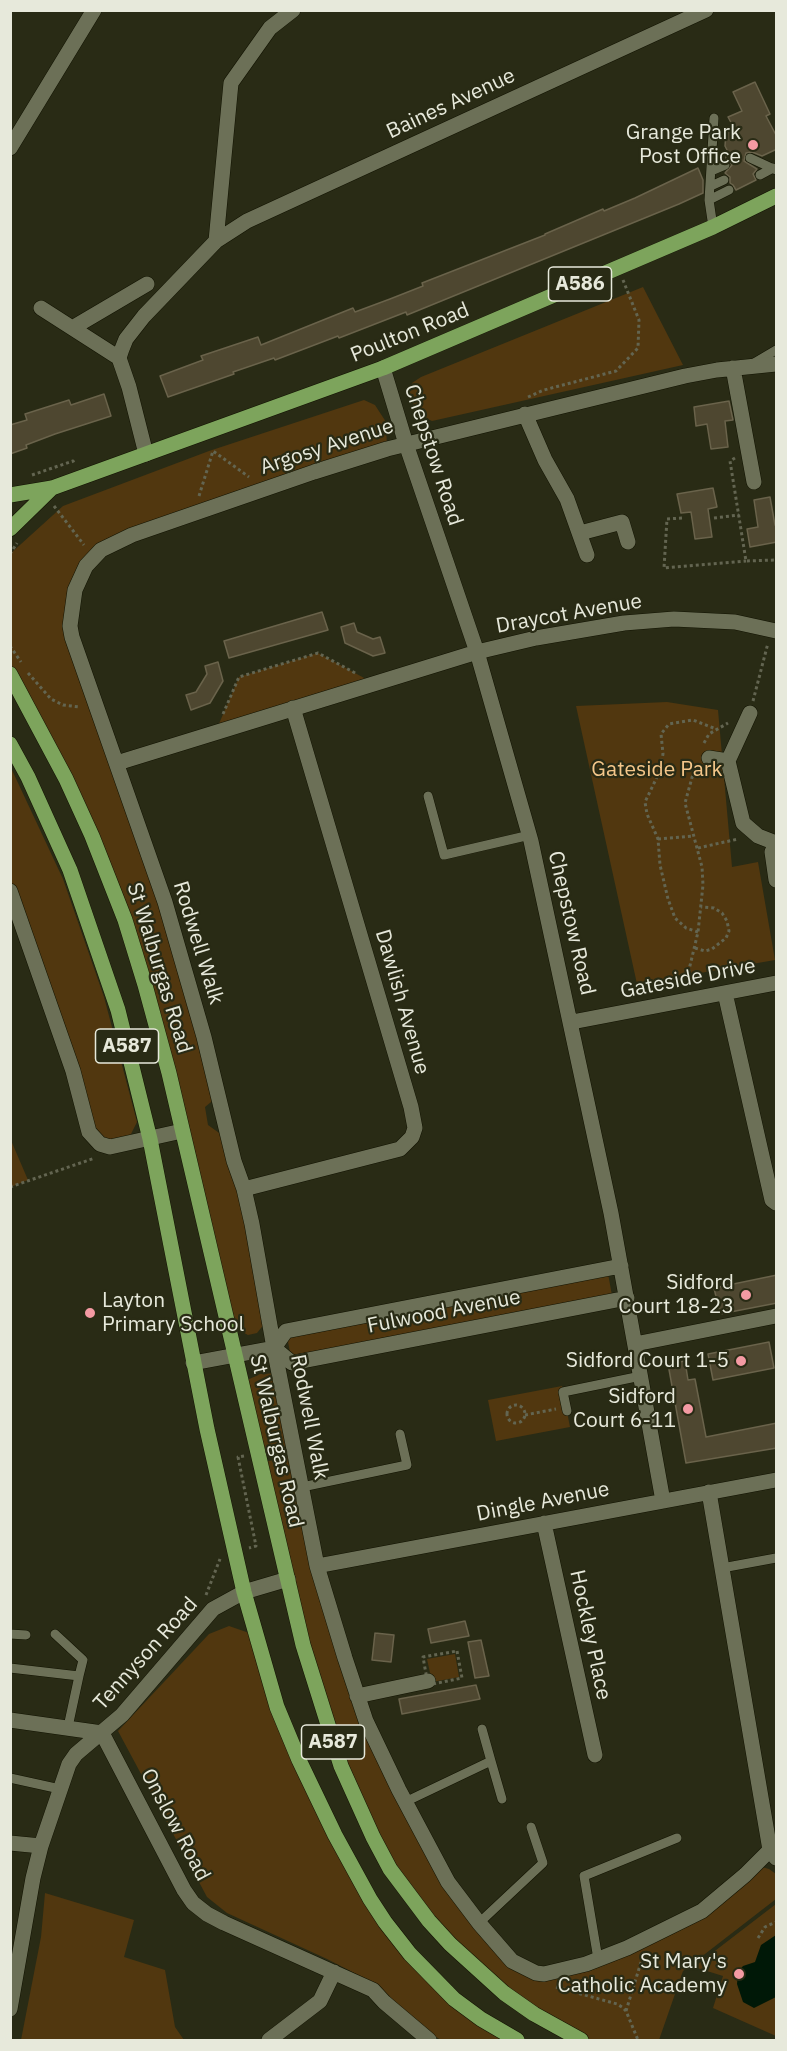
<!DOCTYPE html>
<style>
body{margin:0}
#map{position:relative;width:787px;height:2051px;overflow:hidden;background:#292b15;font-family:"IBM Plex Sans",sans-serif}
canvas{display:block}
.frame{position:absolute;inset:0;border:12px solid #e7e9db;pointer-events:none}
</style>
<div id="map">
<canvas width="787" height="2051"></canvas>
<div class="frame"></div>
</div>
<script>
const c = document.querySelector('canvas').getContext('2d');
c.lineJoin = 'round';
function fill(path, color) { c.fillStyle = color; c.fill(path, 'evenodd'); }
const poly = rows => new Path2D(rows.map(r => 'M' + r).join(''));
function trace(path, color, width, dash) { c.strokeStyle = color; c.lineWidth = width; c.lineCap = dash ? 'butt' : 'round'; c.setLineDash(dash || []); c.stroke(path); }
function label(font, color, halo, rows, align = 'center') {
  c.font = font + ' "IBM Plex Sans",sans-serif'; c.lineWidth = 4.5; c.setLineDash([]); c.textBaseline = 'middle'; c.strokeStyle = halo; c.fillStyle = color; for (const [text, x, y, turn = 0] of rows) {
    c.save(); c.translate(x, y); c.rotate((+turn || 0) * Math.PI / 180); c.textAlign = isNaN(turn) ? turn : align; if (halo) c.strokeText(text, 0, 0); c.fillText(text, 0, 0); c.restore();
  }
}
fill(poly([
 [643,287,683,365,432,421,417,414,409,395,412,383,421,377],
 [364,400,375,405,386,422,387,449,94,557,70,626,121,775,216,1098,205,1107,208,1125,229,1140,269,1318,257,1333,248,1335,229,1325,125,920,11,674,10,554,63,506,209,451],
 [318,653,366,679,218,726,239,677],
 [667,702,718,710,732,867,758,862,775,960,637,984,576,706],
 [11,768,63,879,104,997,137,1122,129,1138,100,1144,11,891],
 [10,1138,28,1180,11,1187,10,1187],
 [607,1268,613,1301,292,1363,286,1331],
 [280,1373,294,1445,258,1453,241,1383,260,1374],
 [562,1386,570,1427,496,1441,488,1400],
 [296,1455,345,1658,432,1853,512,1961,550,1973,702,1911,755,1865,769,1869,776,1874,776,1899,683,1971,659,2040,581,2040,534,2014,406,1892,341,1766,260,1463],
 [229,1626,255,1635,313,1790,410,1954,516,2040,441,2040,421,2027,376,1984,327,1959,227,1913,207,1897,118,1731,209,1634],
 [455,1654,459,1677,432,1682,427,1659],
 [45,1893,134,1920,124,1957,165,1970,175,2027,184,2040,21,2040,41,1937],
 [776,1904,776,2036,713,2008,723,1976,694,1967]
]), '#51370f');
fill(poly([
 [776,1935,776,1997,754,2008,743,2002,737,1984,738,1972,743,1966,755,1962,761,1945]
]), '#001807');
const building = poly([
 [755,82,770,114,766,116,777,137,777,149,762,156,752,152,746,153,744,161,757,169,753,174,756,180,736,190,733,185,730,183,730,177,725,173,732,165,729,160,726,158,727,150,725,146,726,132,734,128,728,117,742,111,733,92,755,82],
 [698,168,703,180,703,193,679,204,407,315,406,312,339,338,338,336,275,360,274,358,233,372,234,374,168,397,160,376,203,360,201,356,258,337,261,345,353,308,355,312,390,299,423,286,422,283,545,235,545,234,603,209,604,211,635,198,698,168],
 [104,394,111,416,55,434,26,445,27,448,10,454,10,425,27,420,25,414,69,400,71,405,104,394],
 [729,401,733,420,725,421,728,447,711,449,707,424,696,426,694,407,729,401],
 [713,488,717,507,708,509,712,537,695,539,691,512,681,513,677,494,713,488],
 [770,497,775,525,777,525,777,542,750,547,747,529,758,527,754,500,770,497],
 [322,612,328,630,229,658,224,641,322,612],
 [354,623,357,632,373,639,380,637,385,653,373,656,345,643,341,627,354,623],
 [218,662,223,681,210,703,191,710,186,695,196,692,207,674,205,666,218,662],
 [777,1275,777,1303,720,1314,714,1288,777,1275],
 [769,1342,774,1368,713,1380,708,1354,769,1342],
 [685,1361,688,1380,695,1379,706,1437,777,1423,777,1448,686,1463,668,1364,685,1361],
 [465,1621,469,1636,431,1643,428,1629,465,1621],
 [375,1633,394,1635,391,1662,372,1660,375,1633],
 [481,1640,489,1676,475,1678,468,1642,481,1640],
 [476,1685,480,1699,402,1714,399,1699,476,1685]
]);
fill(building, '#4e4730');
trace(building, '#6a634b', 1.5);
const service = poly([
 [750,158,776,170],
 [711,171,725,165],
 [760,175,773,168],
 [711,186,724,180],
 [709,200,729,190],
 [713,227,709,200,714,118],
 [754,363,776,350],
 [428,796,444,855,530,835],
 [567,1411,563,1392,641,1376],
 [302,1487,407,1465,400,1434],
 [722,1568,776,1558],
 [10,1634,26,1635],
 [55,1634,83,1660,79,1676],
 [10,1668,79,1676,68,1727],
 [491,1761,502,1799],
 [10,1778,60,1789],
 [405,1802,491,1761,482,1729],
 [479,1923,543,1863,531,1827],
 [598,1959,584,1876,677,1838]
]);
const minor = poly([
 [10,148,94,10],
 [216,241,231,83,270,28,293,10],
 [41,308,119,358],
 [74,327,147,284],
 [383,368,406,444,477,652,531,841,611,1213,663,1501],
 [733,368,754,482],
 [525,414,545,460,567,499,587,555],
 [146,454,129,387,119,358,122,349,126,339,144,316,216,241,247,221,706,10],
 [580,533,622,522,628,542],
 [750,713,728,761,743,823,758,836,776,843],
 [709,758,728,761],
 [117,763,477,652,536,638,624,623,674,619,735,622,776,631],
 [776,843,772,852,776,880],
 [10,891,73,1071,89,1132,100,1144,110,1147,182,1131],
 [725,993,772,1200,776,1203],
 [572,1022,776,983],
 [244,1189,400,1149,412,1137,415,1128,411,1107,293,708],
 [635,1344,776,1316],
 [274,1348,292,1363,627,1298],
 [193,1363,274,1348,286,1331,621,1266],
 [709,1492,770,1850,776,1858],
 [544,1523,595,1755],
 [317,1566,776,1480],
 [357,1696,428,1681],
 [10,1720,102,1733],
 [102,1733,184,1890,193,1903,207,1914,224,1923,373,1990,384,2002,429,2040],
 [10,1843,41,1846],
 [770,1850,745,1875,702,1911,627,1948,586,1964,544,1974,536,1973,512,1961,479,1923,448,1882,399,1790,366,1721,345,1658,317,1566,274,1348,252,1224,244,1189,234,1161,204,1037,165,902,72,637,70,626,75,590,86,566,101,550,132,535,314,472,387,449,685,376,717,370,776,364],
 [10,2009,33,1878,41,1846,69,1764,76,1754,122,1715,213,1609,244,1592,288,1579],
 [269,2040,320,2001,334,1972]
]);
const primary = poly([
 [10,495,52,488,383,368,713,227,776,196],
 [10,529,52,488],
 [10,674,66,779,92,836,125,920,145,985,169,1073,303,1645,341,1766,373,1837,390,1869,429,1921,450,1944,504,1993,534,2014,581,2040],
 [10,744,28,777,70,870,118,1010,150,1139,207,1429,244,1592,277,1707,299,1760,335,1835,370,1899,385,1922,410,1954,454,1999,481,2019,517,2040]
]);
trace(service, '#121301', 10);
trace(minor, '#121301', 16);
trace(primary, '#121301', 16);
trace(poly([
 [528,397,544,390,616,371,638,348,639,320,623,280],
 [735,458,730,461,746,561,776,560],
 [32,475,73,461,75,465],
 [199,496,213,451,249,477],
 [54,506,84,545],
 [682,518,667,519,664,568,746,561],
 [714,518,739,515],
 [10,554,17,543],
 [10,646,21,662],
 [28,673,51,699,63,705,80,707],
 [753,701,768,643],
 [223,714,239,677,318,653,357,674],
 [704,743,709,734,728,723],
 [658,839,694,836],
 [698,848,738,839],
 [698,932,686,928,675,918,668,899,660,865,658,839,647,814,645,802,659,773,663,754,661,734,669,724,693,720,716,729],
 [695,948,705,951,712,949,726,938,729,931,727,921,722,913,714,908,701,907],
 [690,984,688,974,698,932,703,885,702,867,685,803,696,763],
 [10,1187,95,1158],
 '507 1414a9 9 0 1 1 18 0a9 9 0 1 1-18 0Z',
 [525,1415,556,1409],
 [244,1456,238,1457,256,1546,249,1548],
 [206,1595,220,1559],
 [457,1651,462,1678,428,1685,423,1657,457,1651],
 [758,1938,765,1927,776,1922],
 [556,1987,617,2004,622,2007,626,2011,638,2040],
 [626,2011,642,1959]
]), '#636551', 3, [3, 3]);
trace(service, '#6c7057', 9);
trace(minor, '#6c7057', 15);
trace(primary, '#7da45c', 15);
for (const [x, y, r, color] of [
 [753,145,6,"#f49aa3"],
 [746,1295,6,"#f49aa3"],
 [90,1313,6,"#f49aa3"],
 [741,1361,6,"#f49aa3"],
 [688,1409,6,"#f49aa3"],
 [739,1974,6,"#f49aa3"]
]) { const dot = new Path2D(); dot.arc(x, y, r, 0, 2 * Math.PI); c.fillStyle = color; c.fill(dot); trace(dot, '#292b15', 2); }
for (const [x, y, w] of [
 [580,284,63],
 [127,1046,63],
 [333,1742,63]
]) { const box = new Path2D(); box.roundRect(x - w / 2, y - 17, w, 34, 4.5); c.fillStyle = '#292b15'; c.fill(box); trace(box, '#e7e9db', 1.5); }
label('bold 20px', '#e7e9db', null, [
 ["A586",580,284],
 ["A587",127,1046],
 ["A587",333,1742]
]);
label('21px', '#e7e9db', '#292b15', [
 ["Baines Avenue",451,104,-25],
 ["Poulton Road",410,333,-22],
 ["Argosy Avenue",327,447,-18],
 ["Chepstow Road",433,455,72],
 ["Draycot Avenue",569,614,-10],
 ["Chepstow Road",571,923,77],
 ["Rodwell Walk",198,943,73],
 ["St Walburgas Road",159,968,73],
 ["Gateside Drive",688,979,-11],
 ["Dawlish Avenue",402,1002,74],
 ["Fulwood Avenue",444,1312,-11],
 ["Rodwell Walk",309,1417,79],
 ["St Walburgas Road",276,1441,77],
 ["Dingle Avenue",543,1502,-11],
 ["Hockley Place",590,1635,78],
 ["Tennyson Road",146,1654,-48],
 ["Onslow Road",175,1825,62]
]);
label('21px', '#e7e9db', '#292b15', [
 ["Grange Park",741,133],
 ["Post Office",741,157],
 ["Sidford",734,1283],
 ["Court 18-23",734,1307],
 ["Layton",102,1301,"left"],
 ["Primary School",102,1325,"left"],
 ["Sidford Court 1-5",729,1361],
 ["Sidford",676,1397],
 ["Court 6-11",676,1421],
 ["St Mary's",727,1962],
 ["Catholic Academy",727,1986]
], 'right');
label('21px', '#f5c78a', '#292b15', [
 ["Gateside Park",657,770]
]);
</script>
